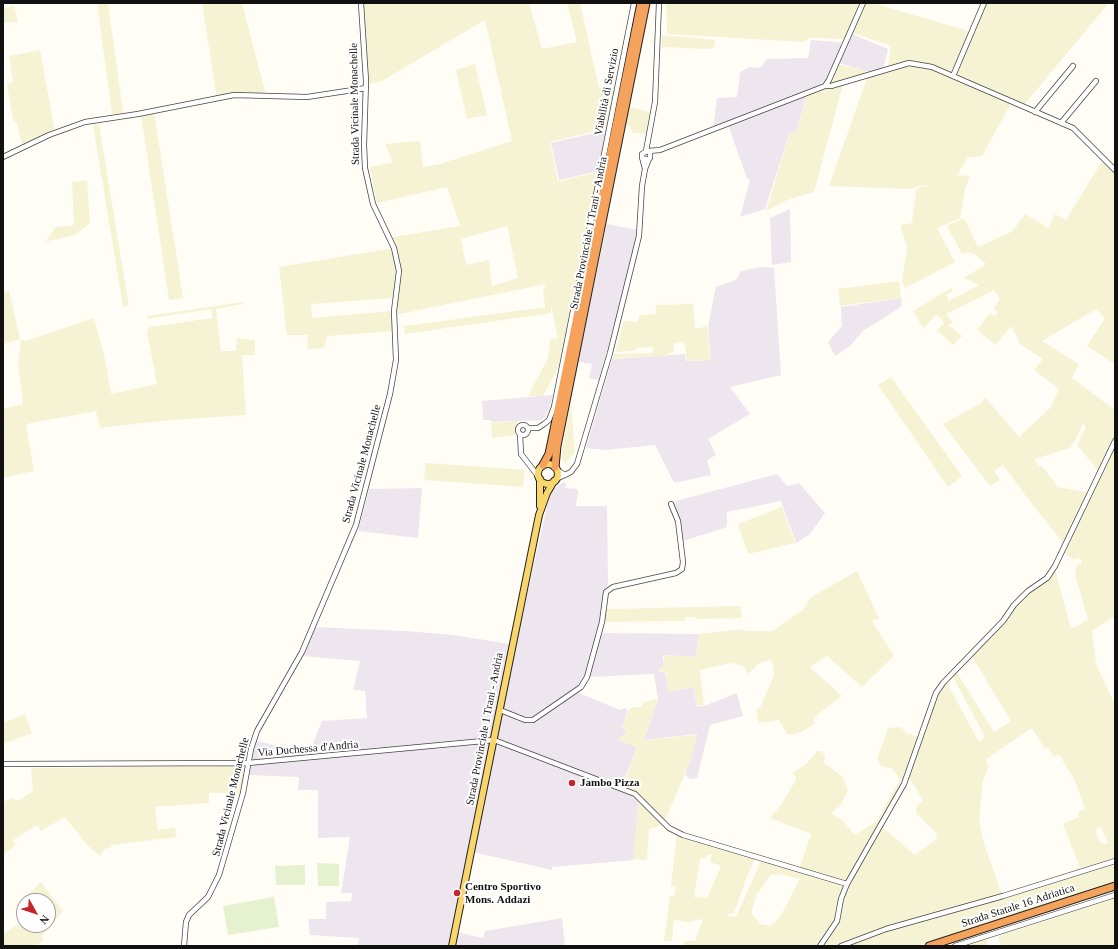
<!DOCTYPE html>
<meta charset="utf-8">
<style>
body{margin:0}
#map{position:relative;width:1118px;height:949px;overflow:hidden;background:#fffdf5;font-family:Georgia,serif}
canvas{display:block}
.frame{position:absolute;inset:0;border:4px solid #111;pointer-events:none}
.north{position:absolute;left:16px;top:893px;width:40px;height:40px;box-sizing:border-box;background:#fff;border:1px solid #a0a0a0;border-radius:50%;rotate:129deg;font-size:11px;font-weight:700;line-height:16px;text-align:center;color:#111}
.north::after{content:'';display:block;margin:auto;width:14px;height:18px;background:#c4262e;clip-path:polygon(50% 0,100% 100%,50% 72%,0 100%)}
</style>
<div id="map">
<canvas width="1118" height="949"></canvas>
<div class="frame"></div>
<div class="north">N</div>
</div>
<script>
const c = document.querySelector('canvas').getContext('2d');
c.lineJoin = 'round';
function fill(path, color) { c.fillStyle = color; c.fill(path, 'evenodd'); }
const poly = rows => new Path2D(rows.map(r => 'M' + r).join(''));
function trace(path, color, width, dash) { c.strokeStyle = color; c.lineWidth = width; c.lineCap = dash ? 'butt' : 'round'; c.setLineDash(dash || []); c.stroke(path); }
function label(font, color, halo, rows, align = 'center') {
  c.font = font + ' Georgia,serif'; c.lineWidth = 4; c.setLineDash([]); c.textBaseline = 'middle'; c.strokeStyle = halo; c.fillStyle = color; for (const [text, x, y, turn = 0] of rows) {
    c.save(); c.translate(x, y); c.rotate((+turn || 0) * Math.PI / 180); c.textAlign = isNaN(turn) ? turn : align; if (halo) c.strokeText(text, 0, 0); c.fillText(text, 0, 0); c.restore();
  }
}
fill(poly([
 [852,34,888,49,883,70,873,73,835,62,826,82,808,91,796,133,790,132,765,209,740,217,750,180,747,178,727,122,713,127,717,98,737,97,740,72,749,67,760,68,767,59,808,58,811,40,848,43],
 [607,130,599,171,559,180,551,143],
 [790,209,791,262,772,265,770,218],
 [607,224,638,230,634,252,599,380,589,378,592,364,578,362],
 [762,267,774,268,781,375,730,387,750,414,708,439,716,455,707,460,711,475,674,483,655,445,606,450,586,448,612,359,685,354,686,361,711,360,708,326,716,287,736,280,741,271],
 [902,298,901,307,863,331,850,346,835,356,828,342,842,326,841,307],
 [553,395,549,410,542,420,491,422,491,420,483,420,482,401],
 [777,474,787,486,799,483,825,513,810,534,796,543,781,501,727,512,727,527,683,541,679,522,672,502],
 [564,482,567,484,565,488,577,489,578,492,576,506,607,506,608,585,605,589,602,618,597,633,699,634,696,657,663,655,664,666,657,671,666,673,668,692,693,687,697,706,704,706,737,693,743,716,710,725,697,778,690,779,685,775,697,734,644,740,658,699,654,674,590,677,585,686,577,692,620,710,626,708,628,711,622,727,627,732,618,740,637,747,622,786,639,794,634,860,552,867,552,870,468,851,452,931,483,938,485,931,562,918,565,946,358,946,359,938,310,935,308,919,326,919,326,902,351,901,352,893,341,893,350,837,318,838,318,790,298,790,299,777,249,775,256,741,309,753,322,721,367,718,365,691,353,690,360,661,301,656,313,627,406,631,453,635,516,645,547,506,553,489],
 [422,488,418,538,358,531,369,489]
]), '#eee6ef');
fill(poly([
 [97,3,108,3,123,113,112,114],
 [202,3,242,3,266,95,217,99],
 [362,3,529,3,542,49,577,42,567,3,580,3,599,88,618,86,609,128,550,142,558,181,600,172,564,357,543,396,528,396,548,358,550,339,558,338,551,306,551,313,405,334,404,326,546,307,545,306,543,290,546,284,395,315,395,331,327,336,324,348,307,349,308,335,287,335,279,267,394,248,393,237,460,226,447,187,377,203,370,167,393,162,385,144,420,141,423,167,440,164,512,141,485,20,382,81,366,85],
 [507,226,518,278,492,286,489,260,466,265,461,239],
 [393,298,393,311,312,318,311,304],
 [666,3,861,3,845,39,810,38,804,42,667,34],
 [865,3,873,3,972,32,984,3,1109,3,1024,105,1013,100,982,156,967,158,957,175,970,176,965,189,960,218,937,228,955,262,905,288,902,282,907,247,900,225,912,223,916,190,922,186,937,188,922,185,910,189,829,186,867,78,887,73,891,46,853,33],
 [14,6,18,22,3,23,3,8],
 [662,35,715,40,714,47,709,49,661,47],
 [40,50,55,131,22,147,17,123,13,120,7,84,13,82,9,56],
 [475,64,487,115,467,119,456,70],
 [837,64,866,71,868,75,829,85,828,83],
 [842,84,842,88,814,192,787,200,766,211,790,132,796,133,808,93],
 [629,107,650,112,646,134,633,133,629,125,626,125],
 [154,112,183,298,169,300,141,115],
 [99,124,129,306,123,307,93,125],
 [1104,158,1115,169,1115,364,1087,346,1105,318,1096,309,1042,341,1079,364,1072,378,1115,410,1115,616,1092,631,1096,664,1115,705,1115,883,917,946,820,946,837,922,847,882,799,869,811,834,770,818,781,805,796,780,796,777,792,773,807,763,817,751,821,751,826,757,823,762,843,777,848,791,840,806,831,813,842,820,855,835,877,821,900,779,892,768,881,766,877,759,888,728,900,727,910,735,911,733,916,737,921,737,881,826,915,855,939,837,936,837,937,834,916,813,916,808,923,800,908,776,935,698,946,681,979,742,985,737,952,675,956,671,994,732,1011,721,971,655,1026,595,1055,569,1071,629,1088,620,1075,574,1077,565,1081,564,1081,560,1079,558,1074,560,1065,553,1105,464,1100,473,1077,445,1086,427,1083,423,1075,441,1070,448,1035,459,1035,461,1039,466,1042,466,1058,487,1090,493,1065,545,1039,513,1003,465,994,471,1000,480,990,486,943,424,981,403,985,397,1019,437,1050,408,1059,389,1034,370,1043,359,1021,345,1011,326,996,345,977,330,990,313,994,316,998,313,994,308,1000,299,994,290,946,314,953,322,949,325,962,336,953,345,937,330,944,323,941,318,936,315,923,328,913,311,951,288,953,291,946,295,949,301,979,285,964,278,986,264,975,254,966,252,962,254,947,226,964,218,978,247,1013,231,1025,214,1048,228,1055,214,1066,220],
 [1032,728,1045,749,1048,748,1054,757,1059,754,1075,781,1085,809,1078,812,1079,817,1063,824,1080,868,1002,894,984,844,979,820,983,780,989,766,985,760],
 [1101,827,1108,843,1105,844,1100,842,1095,830],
 [87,180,90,223,75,235,45,242,56,227,74,225,72,182],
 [899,281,901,298,840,306,838,289],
 [9,291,20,339,3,344,3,293],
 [243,302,243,304,216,309,221,351,236,351,237,338,255,340,255,355,242,355,246,415,161,421,100,428,96,411,26,424,34,471,3,478,3,409,23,404,18,363,21,340,26,341,94,318,105,359,111,394,157,384,147,333,149,327,213,318,211,309,147,319,147,316],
 [693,304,695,329,707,326,711,360,687,361,684,342,673,344,674,352,669,353,669,356,613,358,614,354,653,353,653,347,637,348,633,351,615,352,624,321,638,322,639,315,656,314,656,305],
 [891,377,962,476,948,487,878,385],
 [571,402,575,454,572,455,566,463,561,459],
 [518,421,515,435,492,438,491,423],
 [426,463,525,470,523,487,424,480],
 [782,507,795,543,748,554,738,524],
 [857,571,879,618,872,621,894,656,862,687,827,656,810,667,842,696,818,714,813,720,815,724,801,732,791,735,787,734,779,720,758,723,756,711,761,706,774,675,772,660,759,663,748,674,744,666,731,663,700,670,704,705,697,705,693,687,668,692,666,672,657,671,664,666,664,655,696,657,699,634,743,629,743,631,772,631,803,610,810,598],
 [740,606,742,618,695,619,695,617,686,617,685,621,606,622,603,620,607,609],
 [658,699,644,740,697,735,690,762,666,818,660,826,649,829,647,860,633,859,639,794,623,786,637,747,618,740,627,732,622,727,630,708,640,707,645,702],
 [25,714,32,733,3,744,3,723],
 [244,766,241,793,209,793,209,803,155,807,158,830,175,828,176,837,112,845,110,848,104,849,100,856,88,846,65,817,41,831,37,825,13,840,16,845,4,855,3,853,3,802,12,798,18,801,33,791,31,768],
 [677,832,756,857,748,874,734,913,730,913,728,916,736,917,762,859,844,885,836,920,819,946,683,946,685,941,695,941,703,919,688,922,674,920,672,941,664,941,670,896,674,896,676,887,671,886],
 [708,854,712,855,710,862,721,866,707,898,694,897,700,859,706,858],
 [780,874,800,879,780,917,770,926,760,924,751,913,757,894,771,875],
 [41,882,63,911,42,936,43,941,35,946,3,946,3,932,4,934,24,919,24,925,48,925,48,901,24,901,24,912,17,905],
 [1115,898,1115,946,1001,946,998,936],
 [986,938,988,946,960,946]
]), '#f6f3d4');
fill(poly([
 [317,863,339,864,339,886,318,886],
 [305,865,305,885,276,885,275,866],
 [274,897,279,927,228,935,223,906]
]), '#e6f2cf');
const minor = poly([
 [953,76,984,3],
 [825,86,831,86,909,63,932,67,1073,128,1115,170],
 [1035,112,1073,66],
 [1061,123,1096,81],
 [646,151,655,102,659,3],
 [648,151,660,150,825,86,829,80,863,3],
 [3,157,49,135,85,122,138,114,234,95,307,97,366,88],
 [642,158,648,160,650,158,650,153,647,151,642,154,642,157,645,169],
 '518 430a5 5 0 1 1 10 0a5 5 0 1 1-10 0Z',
 [528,428,538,428,544,424,549,420,554,407,634,3],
 [520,434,521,454,538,476],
 [557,470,565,475],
 [556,479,571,472,577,464,610,353,639,236,642,186,645,169,649,159],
 [500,710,525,720,533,720,581,687,587,677,602,622,606,592,613,587,676,573,682,569,683,562,678,521,671,504],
 [3,764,248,763,494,740,635,794,669,828,683,835,847,884],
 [184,946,186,922,189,915,208,897,219,875,243,793,251,749,257,731,302,652,356,525,390,394,396,360,394,311,399,271,394,248,373,204,365,168,364,145,366,81,361,3],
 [820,946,837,921,841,899,847,884,904,784,936,693,943,683,1003,621,1014,605,1028,591,1047,578,1055,566,1115,441],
 [841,946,886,929,1003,896,1115,861],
 [955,946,1115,895]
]);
const major = poly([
 '538 474a10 10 0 1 1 20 0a10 10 0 1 1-20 0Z',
 [540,506,540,479],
 [452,946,539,515,547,493,554,481]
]);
const highway = poly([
 [543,465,549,454,641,3],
 [555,467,557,446,646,3],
 [929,946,1115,886]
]);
trace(minor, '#444', 6);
trace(major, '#222', 8);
trace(highway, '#222', 9);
trace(minor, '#fff', 4.5);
trace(major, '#f9d66b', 6);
trace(highway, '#f5a25d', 7);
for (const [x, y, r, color] of [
 [572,783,4,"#c4262e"],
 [457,893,4,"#c4262e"]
]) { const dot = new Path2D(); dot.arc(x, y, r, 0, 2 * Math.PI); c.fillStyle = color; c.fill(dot); trace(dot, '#fff', 1.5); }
label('11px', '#111', '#fff', [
 ["Viabilità di Servizio",607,92,-79],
 ["Strada Vicinale Monachelle",355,104,-91],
 ["Strada Provinciale 1 Trani - Andria",589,233,-79],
 ["Strada Vicinale Monachelle",362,464,-75],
 ["Strada Provinciale 1 Trani - Andria",485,729,-79],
 ["Via Duchessa d'Andria",308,749,-5],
 ["Strada Vicinale Monachelle",231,797,-76],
 ["Strada Statale 16 Adriatica",1018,906,-18]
]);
label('bold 11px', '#111', '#fff', [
 ["Jambo Pizza",580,783],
 ["Centro Sportivo",465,887],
 ["Mons. Addazi",465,900]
], 'left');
</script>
